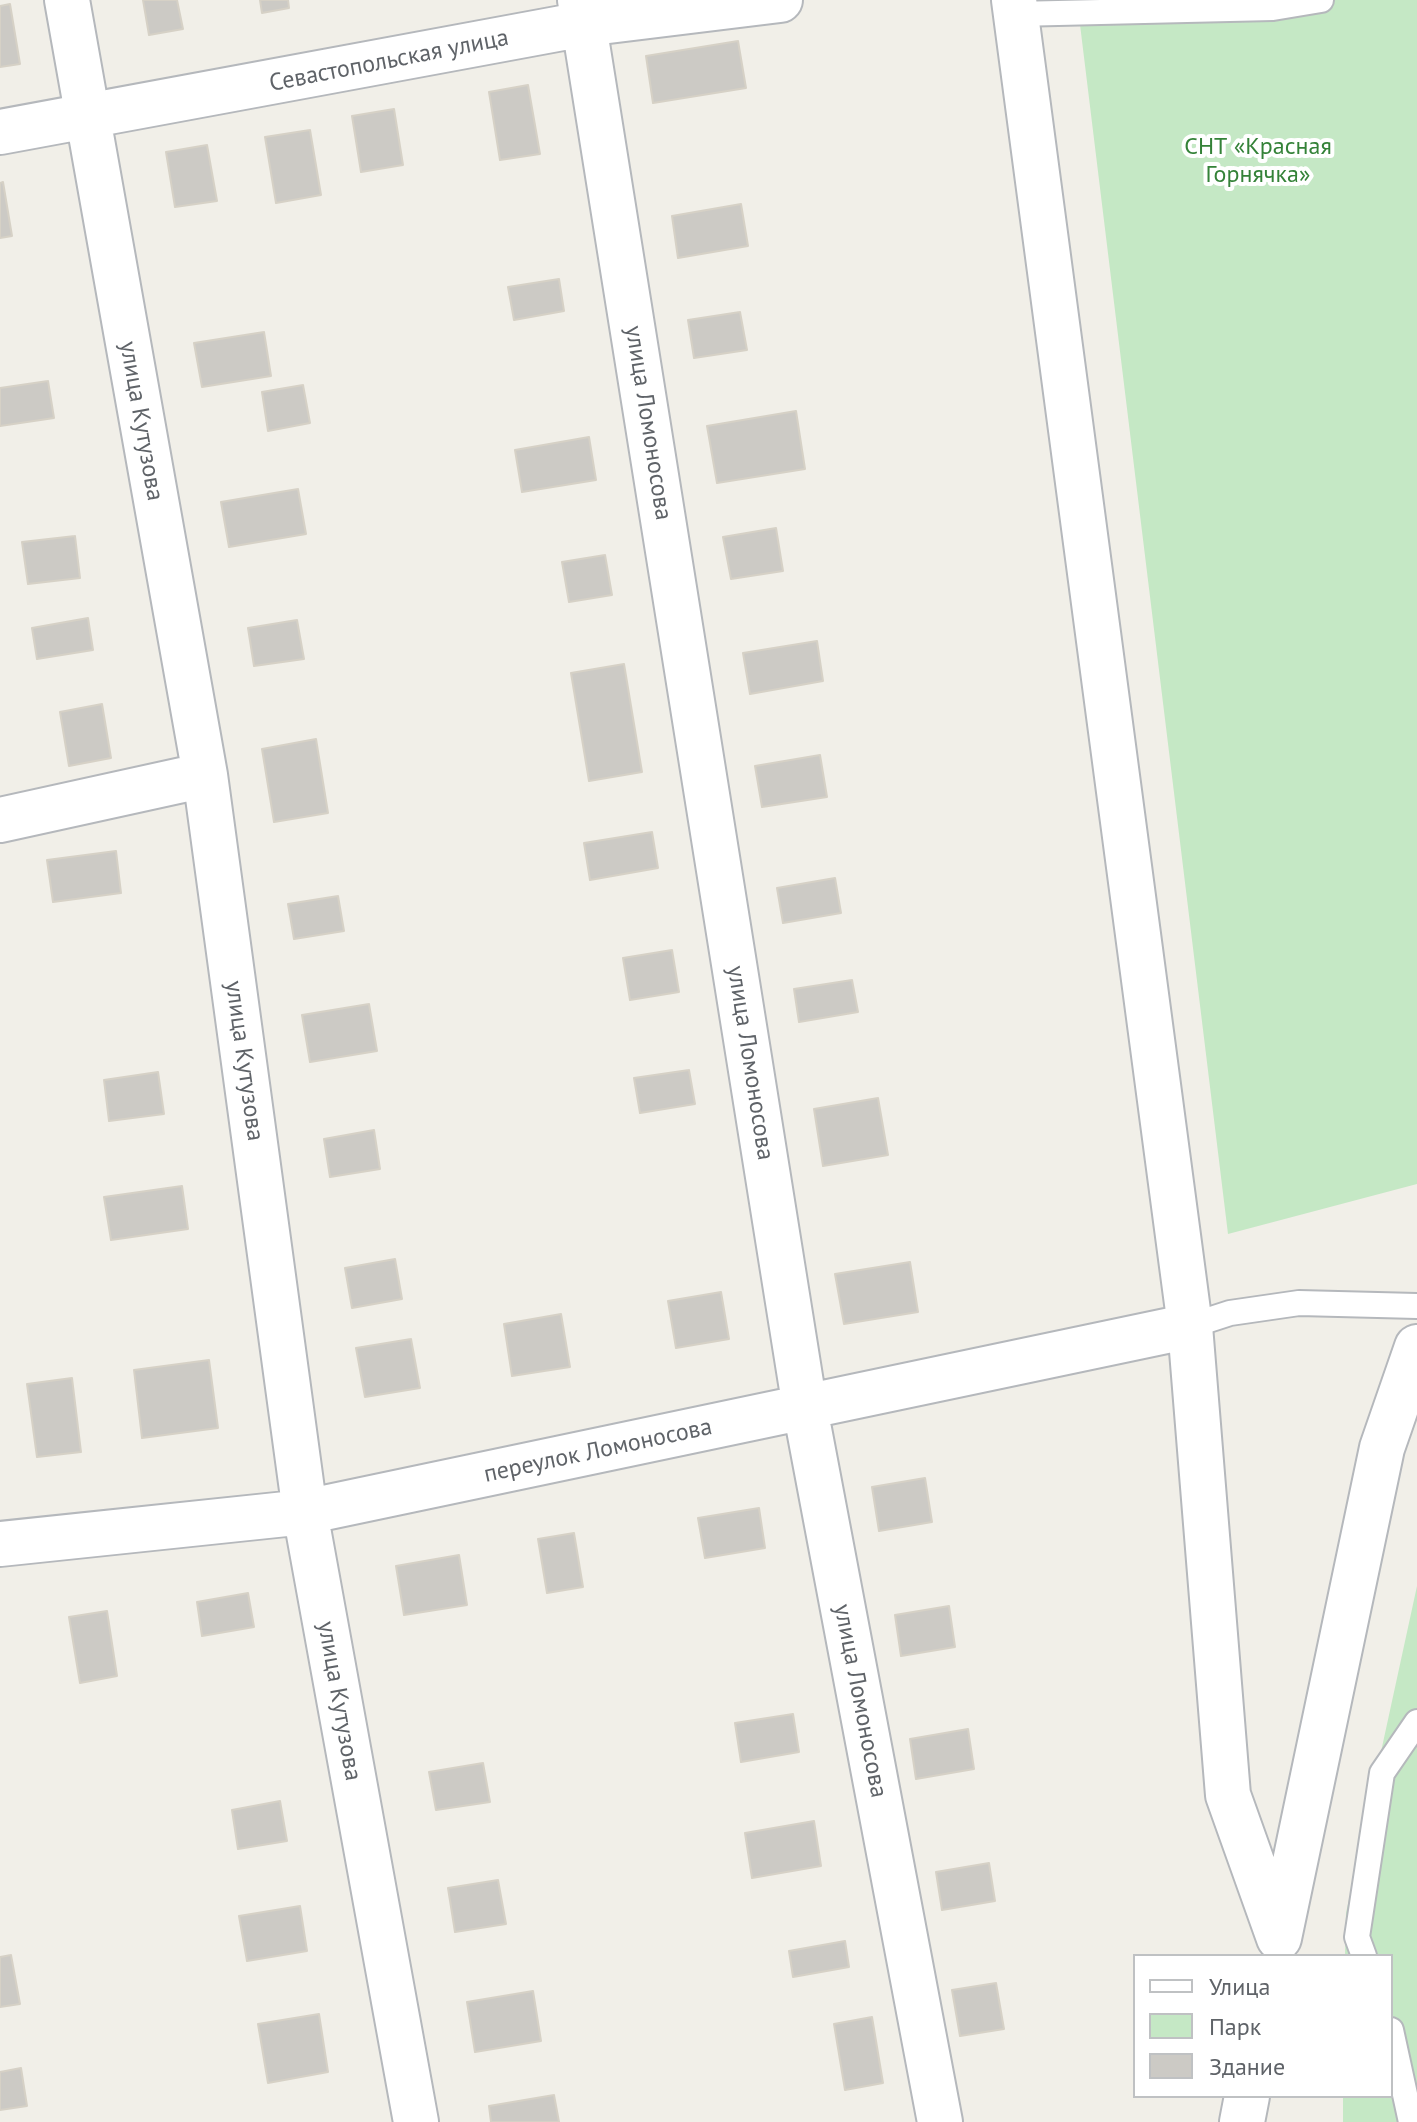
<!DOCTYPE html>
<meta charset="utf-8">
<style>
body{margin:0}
#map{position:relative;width:1417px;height:2122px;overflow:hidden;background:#f1efe8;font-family:"PT Sans",sans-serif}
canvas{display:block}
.legend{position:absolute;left:1133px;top:1954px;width:260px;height:144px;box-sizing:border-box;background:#fff;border:2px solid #bfc1c3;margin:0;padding:10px 14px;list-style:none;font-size:24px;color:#5f6368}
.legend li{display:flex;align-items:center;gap:16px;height:40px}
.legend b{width:40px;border:2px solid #bfc1c3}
</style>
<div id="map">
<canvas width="1417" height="2122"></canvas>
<ul class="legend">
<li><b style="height:10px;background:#fff"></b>Улица</li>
<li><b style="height:22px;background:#c5e8c5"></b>Парк</li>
<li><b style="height:22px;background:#cccac5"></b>Здание</li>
</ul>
</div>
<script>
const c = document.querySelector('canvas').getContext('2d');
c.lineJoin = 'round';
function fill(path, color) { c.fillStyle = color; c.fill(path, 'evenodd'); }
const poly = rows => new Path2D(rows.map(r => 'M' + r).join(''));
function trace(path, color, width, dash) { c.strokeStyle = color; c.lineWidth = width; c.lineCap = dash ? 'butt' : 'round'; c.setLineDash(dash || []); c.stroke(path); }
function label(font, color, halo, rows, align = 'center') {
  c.font = font + ' "PT Sans",sans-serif'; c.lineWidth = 8; c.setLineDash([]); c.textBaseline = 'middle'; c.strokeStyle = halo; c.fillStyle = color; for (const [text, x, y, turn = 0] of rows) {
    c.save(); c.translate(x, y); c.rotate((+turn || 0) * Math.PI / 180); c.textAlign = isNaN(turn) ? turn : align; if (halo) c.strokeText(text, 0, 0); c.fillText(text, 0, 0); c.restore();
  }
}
fill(poly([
 [1077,0,1417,0,1417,1184,1228,1234],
 [1417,1586,1417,2122,1343,2122,1343,2096,1391,2096,1391,1956,1345,1956,1346,1913]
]), '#c5e8c5');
const building = poly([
 [143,0,177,0,183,29,149,35,143,0],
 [260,0,288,0,289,8,262,13,260,0],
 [10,4,20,64,0,67,0,6,10,4],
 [738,41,746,88,653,103,646,56,738,41],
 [528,85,540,154,500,160,489,92,528,85],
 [394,109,403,165,361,172,352,116,394,109],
 [310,130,321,195,276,203,265,137,310,130],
 [207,145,217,201,175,207,166,152,207,145],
 [3,182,12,236,0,238,0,183,3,182],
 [741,204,748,246,678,258,672,216,741,204],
 [559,279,564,311,514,320,508,287,559,279],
 [740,312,747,350,694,358,688,320,740,312],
 [264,332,271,376,202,387,194,343,264,332],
 [48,381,54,418,0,426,0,388,48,381],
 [303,385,310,423,268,431,262,392,303,385],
 [796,411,805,469,717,483,707,426,796,411],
 [589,437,596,480,522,492,515,450,589,437],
 [298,489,306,534,229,547,221,502,298,489],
 [776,528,783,571,731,579,723,537,776,528],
 [75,536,80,578,28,584,22,542,75,536],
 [605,555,612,595,569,602,562,562,605,555],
 [88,618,93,650,37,659,32,628,88,618],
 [297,620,304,659,254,666,248,628,297,620],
 [817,641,823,681,750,694,743,653,817,641],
 [624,664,642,772,589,781,571,673,624,664],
 [102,704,111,758,69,766,60,712,102,704],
 [316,739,328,813,274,822,262,749,316,739],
 [820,755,827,797,762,807,755,766,820,755],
 [652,832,658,868,590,880,584,843,652,832],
 [116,851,121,893,53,902,47,860,116,851],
 [835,878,841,913,783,923,777,888,835,878],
 [338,896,344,931,294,939,288,904,338,896],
 [672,950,679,992,630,1000,623,958,672,950],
 [852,980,858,1012,799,1022,794,989,852,980],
 [369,1004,377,1051,310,1062,302,1015,369,1004],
 [689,1070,695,1104,640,1113,634,1078,689,1070],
 [158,1072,164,1114,109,1121,104,1080,158,1072],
 [878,1098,888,1155,823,1166,814,1109,878,1098],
 [374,1130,380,1169,330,1177,324,1139,374,1130],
 [182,1186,188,1229,111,1240,104,1197,182,1186],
 [395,1259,402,1299,352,1308,345,1268,395,1259],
 [910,1262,918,1312,844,1324,835,1274,910,1262],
 [721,1292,729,1339,676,1348,668,1301,721,1292],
 [561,1314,570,1367,512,1376,504,1324,561,1314],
 [411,1339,420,1388,365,1397,356,1348,411,1339],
 [209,1360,218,1428,142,1438,134,1370,209,1360],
 [72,1378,81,1452,37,1457,27,1384,72,1378],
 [925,1478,932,1522,879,1531,872,1487,925,1478],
 [759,1508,765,1548,705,1558,698,1518,759,1508],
 [574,1533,583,1587,547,1593,538,1539,574,1533],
 [459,1555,467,1605,404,1615,396,1566,459,1555],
 [248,1593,254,1627,202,1636,197,1602,248,1593],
 [949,1606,955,1647,901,1656,895,1615,949,1606],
 [107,1611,117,1676,80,1683,69,1617,107,1611],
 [793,1714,799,1752,741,1762,735,1723,793,1714],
 [968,1729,974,1769,916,1779,910,1739,968,1729],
 [483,1763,490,1802,436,1810,429,1772,483,1763],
 [280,1801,287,1841,238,1849,232,1810,280,1801],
 [814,1821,821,1866,752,1878,745,1833,814,1821],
 [989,1863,995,1901,942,1910,936,1872,989,1863],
 [498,1880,506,1924,455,1932,448,1888,498,1880],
 [300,1906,307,1951,247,1961,239,1916,300,1906],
 [845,1941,849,1967,793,1977,789,1951,845,1941],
 [11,1955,20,2004,0,2007,0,1957,11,1955],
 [996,1983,1004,2029,960,2036,952,1990,996,1983],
 [533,1991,541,2041,475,2052,467,2002,533,1991],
 [319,2014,328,2072,268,2083,258,2024,319,2014],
 [872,2017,883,2083,845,2090,834,2024,872,2017],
 [21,2068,27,2106,0,2110,0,2072,21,2068],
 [554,2095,559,2122,491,2122,489,2106,554,2095]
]);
fill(building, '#cccac5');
trace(building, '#d6d1c6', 2);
const service = poly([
 [1015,14,1273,8,1321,0],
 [1190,1326,1230,1313,1299,1303,1417,1306],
 [1364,1956,1357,1937,1382,1773,1417,1722],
 [1391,2030,1411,2122]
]);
const minor = poly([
 [67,0,205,775,305,1512,416,2122],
 [580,0,805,1408,940,2122],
 [1014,0,1190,1326,1228,1795,1279,1938],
 [0,132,584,24,780,0],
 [0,820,205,775],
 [0,1544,305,1512,1190,1326],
 [1279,1938,1382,1448,1417,1347],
 [1242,2122,1247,2096]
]);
trace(service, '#b5b8bc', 28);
trace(minor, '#b5b8bc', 48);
trace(service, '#fff', 24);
trace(minor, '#fff', 44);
label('24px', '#5f6368', '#fff', [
 ["Севастопольская улица",389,61,-11],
 ["улица Кутузова",141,421,80],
 ["улица Ломоносова",648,423,81],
 ["улица Кутузова",244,1061,82],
 ["улица Ломоносова",750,1063,81],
 ["переулок Ломоносова",598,1451,-12],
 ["улица Кутузова",339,1701,80],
 ["улица Ломоносова",860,1701,79]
]);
label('24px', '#348238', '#fff', [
 ["СНТ «Красная",1258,147],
 ["Горнячка»",1258,175]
]);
</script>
